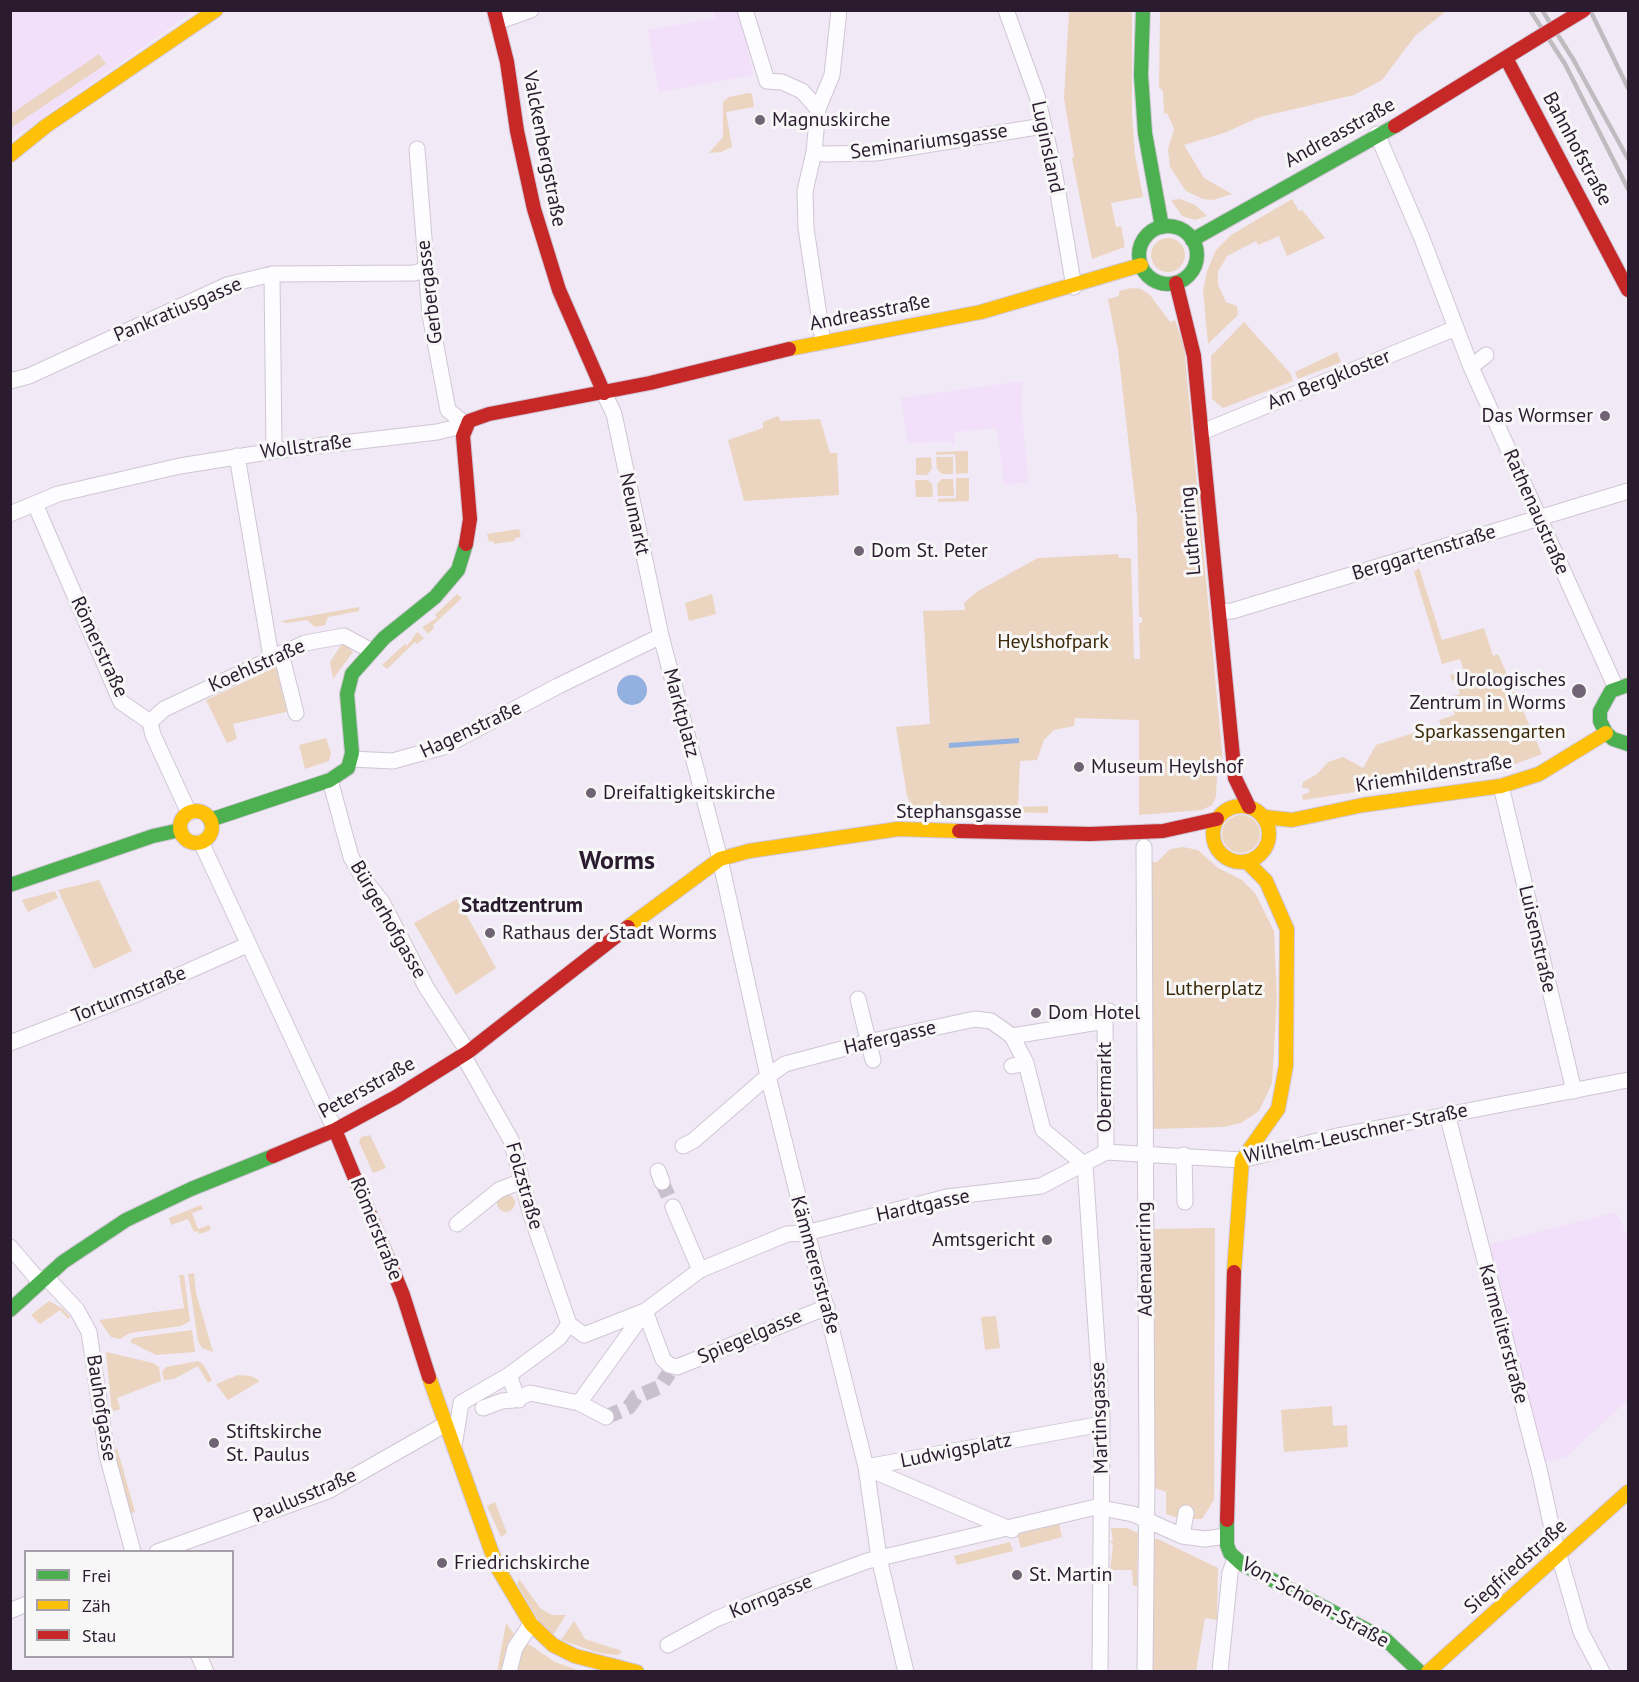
<!DOCTYPE html>
<meta charset="utf-8">
<style>
body{margin:0}
#map{position:relative;width:1639px;height:1682px;overflow:hidden;background:#f1e9f5;font-family:"PT Sans",sans-serif}
canvas{display:block}
.frame{position:absolute;inset:0;border:12px solid #2a1b2f;pointer-events:none}
.legend{position:absolute;left:24px;top:1550px;width:210px;height:108px;box-sizing:border-box;background:#f7f7f7;border:2px solid #a59fa7;margin:0;padding:8px 10px;list-style:none;font-size:18px;color:#2a1b2f}
.legend li{display:flex;align-items:center;gap:12px;height:30px}
.legend b{width:30px;border:2px solid #a59fa7}
</style>
<div id="map">
<canvas width="1639" height="1682"></canvas>
<div class="frame"></div>
<ul class="legend">
<li><b style="height:8px;background:#4caf50"></b>Frei</li>
<li><b style="height:8px;background:#ffc107"></b>Zäh</li>
<li><b style="height:8px;background:#c62828"></b>Stau</li>
</ul>
</div>
<script>
const c = document.querySelector('canvas').getContext('2d');
c.lineJoin = 'round';
function fill(path, color) { c.fillStyle = color; c.fill(path, 'evenodd'); }
const poly = rows => new Path2D(rows.map(r => 'M' + r).join(''));
function trace(path, color, width, dash) { c.strokeStyle = color; c.lineWidth = width; c.lineCap = dash ? 'butt' : 'round'; c.setLineDash(dash || []); c.stroke(path); }
function label(font, color, halo, rows, align = 'center') {
  c.font = font + ' "PT Sans",sans-serif'; c.lineWidth = 6; c.setLineDash([]); c.textBaseline = 'middle'; c.strokeStyle = halo; c.fillStyle = color; for (const [text, x, y, turn = 0] of rows) {
    c.save(); c.translate(x, y); c.rotate((+turn || 0) * Math.PI / 180); c.textAlign = isNaN(turn) ? turn : align; if (halo) c.strokeText(text, 0, 0); c.fillText(text, 0, 0); c.restore();
  }
}
fill(poly([
 [11,11,194,11,11,140],
 [713,11,739,11,753,75,659,92,648,30,715,18],
 [1023,381,1021,400,1028,482,1004,485,997,428,954,432,955,445,952,445,951,441,908,443,901,398],
 [1616,1212,1628,1237,1628,1400,1566,1457,1545,1462,1490,1244]
]), '#f2e0fa');
fill(poly([
 [1069,11,1132,11,1132,115,1135,155,1143,197,1111,203,1116,227,1121,226,1125,247,1092,259,1072,158,1074,157,1064,98],
 [1160,11,1160,10,1446,11,1415,36,1382,80,1354,95,1260,117,1224,133,1184,145,1204,178,1232,194,1213,200,1203,199,1186,191,1170,167,1168,149,1174,129,1167,113,1164,114,1163,91,1159,87],
 [99,54,106,64,11,128,11,114],
 [749,93,752,94,754,107,726,112,732,147,721,152,709,153,723,137,723,102,729,97],
 [1180,199,1195,205,1207,216,1195,220,1182,216,1171,200],
 [1292,199,1299,211,1302,210,1325,238,1287,256,1279,236,1258,245,1256,241,1227,256,1218,272,1218,285,1226,302,1237,306,1238,315,1208,344,1203,291,1207,271,1216,250,1231,235],
 '1151 255a17 17 0 1 1 34 0a17 17 0 1 1-34 0Z',
 [1131,288,1141,289,1150,295,1170,322,1175,320,1184,346,1222,751,1222,774,1217,775,1216,797,1212,805,1202,810,1139,815,1139,720,1075,718,1074,726,1054,730,1044,740,1037,760,1020,761,1018,807,1048,806,1048,813,918,810,911,805,907,796,896,727,930,724,923,611,965,610,964,603,978,591,1038,558,1118,554,1119,558,1131,558,1134,659,1140,659,1139,623,1142,623,1142,617,1139,617,1137,517,1118,350,1108,299,1119,296,1119,291],
 [1244,322,1290,373,1293,381,1223,408,1212,399,1211,356],
 [1337,352,1341,362,1298,379,1295,372],
 [778,416,781,421,820,419,830,453,837,453,839,495,744,501,728,440,763,428,763,422],
 [968,451,968,473,956,474,955,454,936,455,936,452],
 [931,457,932,469,927,475,916,475,916,458],
 [936,457,953,457,953,474,942,474,937,469],
 [956,478,969,478,969,501,938,502,938,499,956,498],
 [942,479,953,479,954,496,938,496,937,484],
 [915,480,928,480,932,484,933,497,916,497],
 [519,529,521,537,515,538,515,541,494,544,493,541,489,542,487,534],
 [1419,568,1442,640,1484,628,1493,656,1498,654,1542,754,1499,770,1303,800,1302,795,1310,792,1308,788,1302,788,1303,782,1317,774,1328,762,1343,757,1363,768,1376,745,1426,729,1444,736,1439,720,1455,715,1449,697,1460,694,1456,680,1452,681,1450,675,1464,671,1460,659,1442,664,1414,572],
 [457,594,462,598,433,625,434,628,428,634,422,627,437,618,435,615],
 [712,594,716,614,689,621,685,603],
 [359,607,359,611,328,617,325,625,315,627,307,620,286,623,281,621],
 [417,632,424,638,417,644,415,642,387,669,382,665,405,644,407,646],
 [343,642,353,652,333,679,330,662],
 [276,667,279,668,290,711,233,724,237,739,227,743,206,700],
 [326,738,331,753,329,761,305,769,299,745],
 '1222 834a19 19 0 1 1 38 0a19 19 0 1 1-38 0Z',
 [1183,847,1198,850,1218,868,1242,880,1255,893,1274,931,1277,999,1272,1083,1259,1111,1241,1123,1224,1127,1153,1129,1152,862,1157,862,1170,849],
 [99,880,132,951,94,969,58,890],
 [55,891,58,898,28,912,22,900],
 [457,899,462,913,466,914,496,968,456,995,414,923],
 [370,1135,386,1168,373,1173,359,1142,361,1137],
 '497 1203a9 9 0 1 1 18 0a9 9 0 1 1-18 0Z',
 [201,1205,203,1209,192,1213,198,1229,209,1225,211,1230,199,1234,198,1231,194,1232,188,1219,171,1225,169,1218],
 [1215,1228,1214,1500,1202,1519,1180,1519,1166,1514,1166,1492,1152,1487,1152,1229],
 [194,1273,196,1293,213,1352,202,1348,198,1341,188,1274],
 [179,1275,184,1275,190,1321,181,1326,130,1333,120,1339,111,1337,99,1320,184,1308],
 [49,1301,63,1309,70,1317,68,1319,60,1310,40,1324,31,1315],
 [996,1316,1000,1348,985,1350,981,1317],
 [192,1330,195,1352,156,1355,130,1342,133,1338],
 [106,1352,153,1363,159,1367,161,1381,117,1398,120,1409,112,1412],
 [198,1361,203,1364,212,1380,208,1383,198,1366,174,1379,164,1380,162,1372,166,1367],
 [238,1375,251,1376,260,1381,228,1400,216,1384],
 [1332,1406,1333,1426,1347,1425,1348,1447,1284,1452,1281,1410],
 [117,1448,135,1512,132,1513,126,1510,111,1456],
 [495,1502,507,1533,501,1537,487,1506],
 [1059,1524,1062,1537,1021,1548,1017,1534],
 [1111,1528,1127,1528,1138,1533,1137,1586,1133,1586,1132,1570,1110,1570,1113,1545,1110,1541,1113,1541],
 [1152,1539,1158,1539,1218,1568,1217,1620,1205,1618,1196,1671,1151,1672],
 [1010,1542,1013,1551,957,1565,954,1556],
 [519,1579,541,1609,552,1615,566,1615,553,1635,540,1623,517,1584],
 [574,1621,585,1639,622,1651,618,1655,599,1653,561,1640],
 [506,1623,514,1634,508,1643,503,1671,497,1672],
 [527,1643,555,1662,580,1671,516,1672,521,1652]
]), '#ebd5c1');
fill(poly([
 '617 690a15 15 0 1 1 30 0a15 15 0 1 1-30 0Z',
 [1019,738,1019,743,949,748,949,743]
]), '#93b1e0');
trace(poly([
 [662,1182,673,1207],
 [606,1417,629,1407,636,1397,660,1387,669,1373]
]), '#c9c0cd', 15, [15, 8]);
const street = poly([
 [745,10,767,81,782,82,802,91,818,109],
 [1006,10,1037,96,1054,170,1074,287],
 [497,22,531,10],
 [1377,134,1421,236,1471,367,1616,688],
 [417,149,430,315,448,410,466,425],
 [814,152,824,154,876,153,1043,126],
 [272,274,274,451],
 [823,342,806,228,805,191,814,152,818,109,832,75,839,10],
 [1471,367,1486,355],
 [10,381,29,376,227,285,272,274,414,273,425,270],
 [604,393,614,414,661,636,720,859,768,1076,866,1467,879,1558,906,1672],
 [1202,432,1456,328],
 [237,456,271,657],
 [35,504,121,702,150,722,153,735,189,813],
 [10,514,58,494,180,466,274,451,437,432,466,425],
 [1219,612,1232,611,1628,491],
 [281,653,296,713],
 [150,722,164,709,305,643,344,636,370,650],
 [351,759,393,761,443,747,558,686,661,636],
 [330,780,351,857,363,878,382,902,426,987,468,1052],
 [1501,786,1574,1091],
 [201,842,335,1130],
 [1144,847,1147,1478,1145,1672],
 [858,999,873,1060],
 [1012,1036,1105,1021],
 [10,1043,139,993,247,945],
 [463,1055,511,1140,531,1215,569,1324],
 [1012,1066,1026,1063],
 [1447,1114,1540,1473,1554,1538,1581,1632,1602,1672],
 [683,1146,693,1141,768,1076,785,1064,868,1042,975,1019,991,1021,1012,1036,1026,1063,1043,1130,1085,1165],
 [1106,1152,1105,1021,1109,1011],
 [1184,1155,1185,1202],
 [1085,1165,1102,1417,1100,1672],
 [658,1171,662,1182],
 [673,1207,700,1270],
 [457,1224,499,1190,522,1181],
 [10,1247,40,1282],
 [46,1277,77,1310,89,1332,107,1455,133,1552],
 [645,1311,663,1359,669,1365,677,1367,827,1307],
 [569,1324,584,1335,645,1311,700,1270,787,1234,806,1233,947,1197,1041,1186,1106,1152,1242,1160,1337,1136,1628,1080],
 [514,1389,509,1375,559,1338,569,1324],
 [519,1400,518,1398,530,1393,579,1403,606,1417],
 [579,1403,644,1313],
 [483,1408,502,1401,514,1400,517,1395],
 [454,1446,461,1403,509,1375],
 [866,1467,1102,1424],
 [869,1469,1012,1530],
 [1182,1536,1186,1513],
 [157,1552,328,1491,446,1424],
 [10,1611,26,1604],
 [668,1645,716,1619,762,1600,867,1561,1096,1507,1133,1514,1182,1536,1205,1539,1226,1536],
 [199,1656,206,1672],
 [509,1672,515,1648,531,1624],
 [1220,1672,1230,1573,1235,1559]
]);
const fast = poly([
 [1143,10,1141,75,1145,133,1162,227],
 '1139 255a29 29 0 1 1 58 0a29 29 0 1 1-58 0Z',
 [1192,240,1395,126],
 [1628,685,1611,691,1600,711,1600,721,1606,733,1613,739,1628,744],
 [210,820,330,780,348,768,352,753,347,694,352,674,384,638,435,597,458,570,466,544],
 [10,885,153,836,180,830],
 [10,1310,63,1262,126,1220,191,1189,273,1156],
 [1227,1520,1227,1545,1230,1553,1242,1564,1386,1640,1420,1672]
]);
const slow = poly([
 [10,155,46,126,216,10],
 [789,349,981,312,1141,265],
 '1213 834a28 28 0 1 1 56 0a28 28 0 1 1-56 0Z',
 '180 827a16 16 0 1 1 32 0a16 16 0 1 1-32 0Z',
 [1264,817,1292,820,1363,805,1501,786,1539,774,1606,733],
 [628,927,720,859,749,851,898,829,959,831],
 [1234,1272,1242,1160,1278,1109,1286,1066,1287,929,1266,881,1247,862],
 [429,1377,497,1567,531,1624,553,1645,575,1656,637,1672],
 [1428,1672,1628,1492]
]);
const jam = poly([
 [494,10,507,62,517,131,534,209,559,290,604,393],
 [1506,58,1628,290],
 [1395,126,1536,39],
 [1176,283,1194,356,1235,778,1249,807],
 [466,544,470,519,463,436,469,421,489,414,650,383,789,349],
 [959,831,1090,834,1163,831,1217,819],
 [335,1130,403,1295,429,1377],
 [273,1156,335,1130,396,1097,468,1052,628,927],
 [1227,1520,1234,1272]
]);
trace(street, '#d0c6d5', 17);
trace(fast, '#d0c6d5', 16);
trace(slow, '#d0c6d5', 16);
trace(jam, '#d0c6d5', 16);
trace(street, '#fdfcfe', 15);
trace(fast, '#4caf50', 14);
trace(slow, '#ffc107', 14);
trace(jam, '#c62828', 14);
trace(poly([
 [1530,10,1565,64,1628,189],
 [1542,10,1573,59,1628,159],
 [1590,10,1628,88]
]), '#bfbcbf', 4.5);
const jamBridge = poly([
 [1536,39,1584,10]
]);
trace(jamBridge, '#d0c6d5', 16, []);
trace(jamBridge, '#c62828', 14);
for (const [x, y, r, color] of [
 [760,120,6,"#706374"],
 [1605,416,6,"#706374"],
 [859,551,6,"#706374"],
 [1579,691,8,"#706374"],
 [1079,767,6,"#706374"],
 [591,793,6,"#706374"],
 [490,933,6,"#706374"],
 [1036,1013,6,"#706374"],
 [1047,1240,6,"#706374"],
 [214,1443,6,"#706374"],
 [442,1563,6,"#706374"],
 [1017,1575,6,"#706374"]
]) { const dot = new Path2D(); dot.arc(x, y, r, 0, 2 * Math.PI); c.fillStyle = color; c.fill(dot); trace(dot, '#f7f7f7', 2); }
label('20px', '#2a1b2f', '#f7f7f7', [
 ["Magnuskirche",772,120],
 ["Das Wormser",1593,416,"right"],
 ["Dom St. Peter",871,551],
 ["Urologisches",1566,680,"right"],
 ["Zentrum in Worms",1566,703,"right"],
 ["Museum Heylshof",1091,767],
 ["Dreifaltigkeitskirche",603,793],
 ["Rathaus der Stadt Worms",502,933],
 ["Dom Hotel",1048,1013],
 ["Amtsgericht",1035,1240,"right"],
 ["Stiftskirche",226,1432],
 ["St. Paulus",226,1455],
 ["Friedrichskirche",454,1563],
 ["St. Martin",1029,1575]
], 'left');
label('20px', '#2a1b2f', '#f7f7f7', [
 ["Andreasstraße",1340,133,-29],
 ["Seminariumsgasse",929,142,-8],
 ["Luginsland",1047,147,78],
 ["Valckenbergstraße",544,149,79],
 ["Bahnhofstraße",1577,149,62],
 ["Gerbergasse",430,292,-97],
 ["Pankratiusgasse",178,310,-23],
 ["Andreasstraße",870,313,-11],
 ["Am Bergkloster",1329,380,-22],
 ["Wollstraße",306,447,-7],
 ["Rathenaustraße",1536,512,66],
 ["Neumarkt",634,514,78],
 ["Lutherring",1191,531,-95],
 ["Berggartenstraße",1424,553,-17],
 ["Römerstraße",99,647,65],
 ["Koehlstraße",257,666,-24],
 ["Marktplatz",681,713,75],
 ["Hagenstraße",471,730,-25],
 ["Kriemhildenstraße",1434,774,-9],
 ["Stephansgasse",959,812],
 ["Bürgerhofgasse",388,920,60],
 ["Luisenstraße",1537,939,77],
 ["Torturmstraße",129,995,-22],
 ["Hafergasse",890,1038,-13],
 ["Obermarkt",1105,1087,-90],
 ["Petersstraße",367,1088,-29],
 ["Wilhelm-Leuschner-Straße",1356,1134,-12],
 ["Folzstraße",524,1186,74],
 ["Hardtgasse",923,1206,-12],
 ["Römerstraße",376,1229,68],
 ["Adenauerring",1145,1259,-91],
 ["Kämmererstraße",815,1265,75],
 ["Karmeliterstraße",1503,1334,75],
 ["Spiegelgasse",750,1337,-23],
 ["Bauhofgasse",101,1408,81],
 ["Martinsgasse",1100,1418,-92],
 ["Ludwigsplatz",956,1451,-11],
 ["Paulusstraße",305,1496,-23],
 ["Siegfriedstraße",1516,1567,-42],
 ["Korngasse",771,1597,-22],
 ["Von-Schoen-Straße",1315,1603,29]
]);
label('20px', '#3c2908', '#f7f7f7', [
 ["Heylshofpark",1053,642],
 ["Sparkassengarten",1490,732],
 ["Lutherplatz",1214,989]
]);
label('bold 21px', '#2a1b2f', '#f7f7f7', [
 ["Stadtzentrum",522,906]
]);
label('bold 26px', '#2a1b2f', '#f7f7f7', [
 ["Worms",617,862]
]);
</script>
